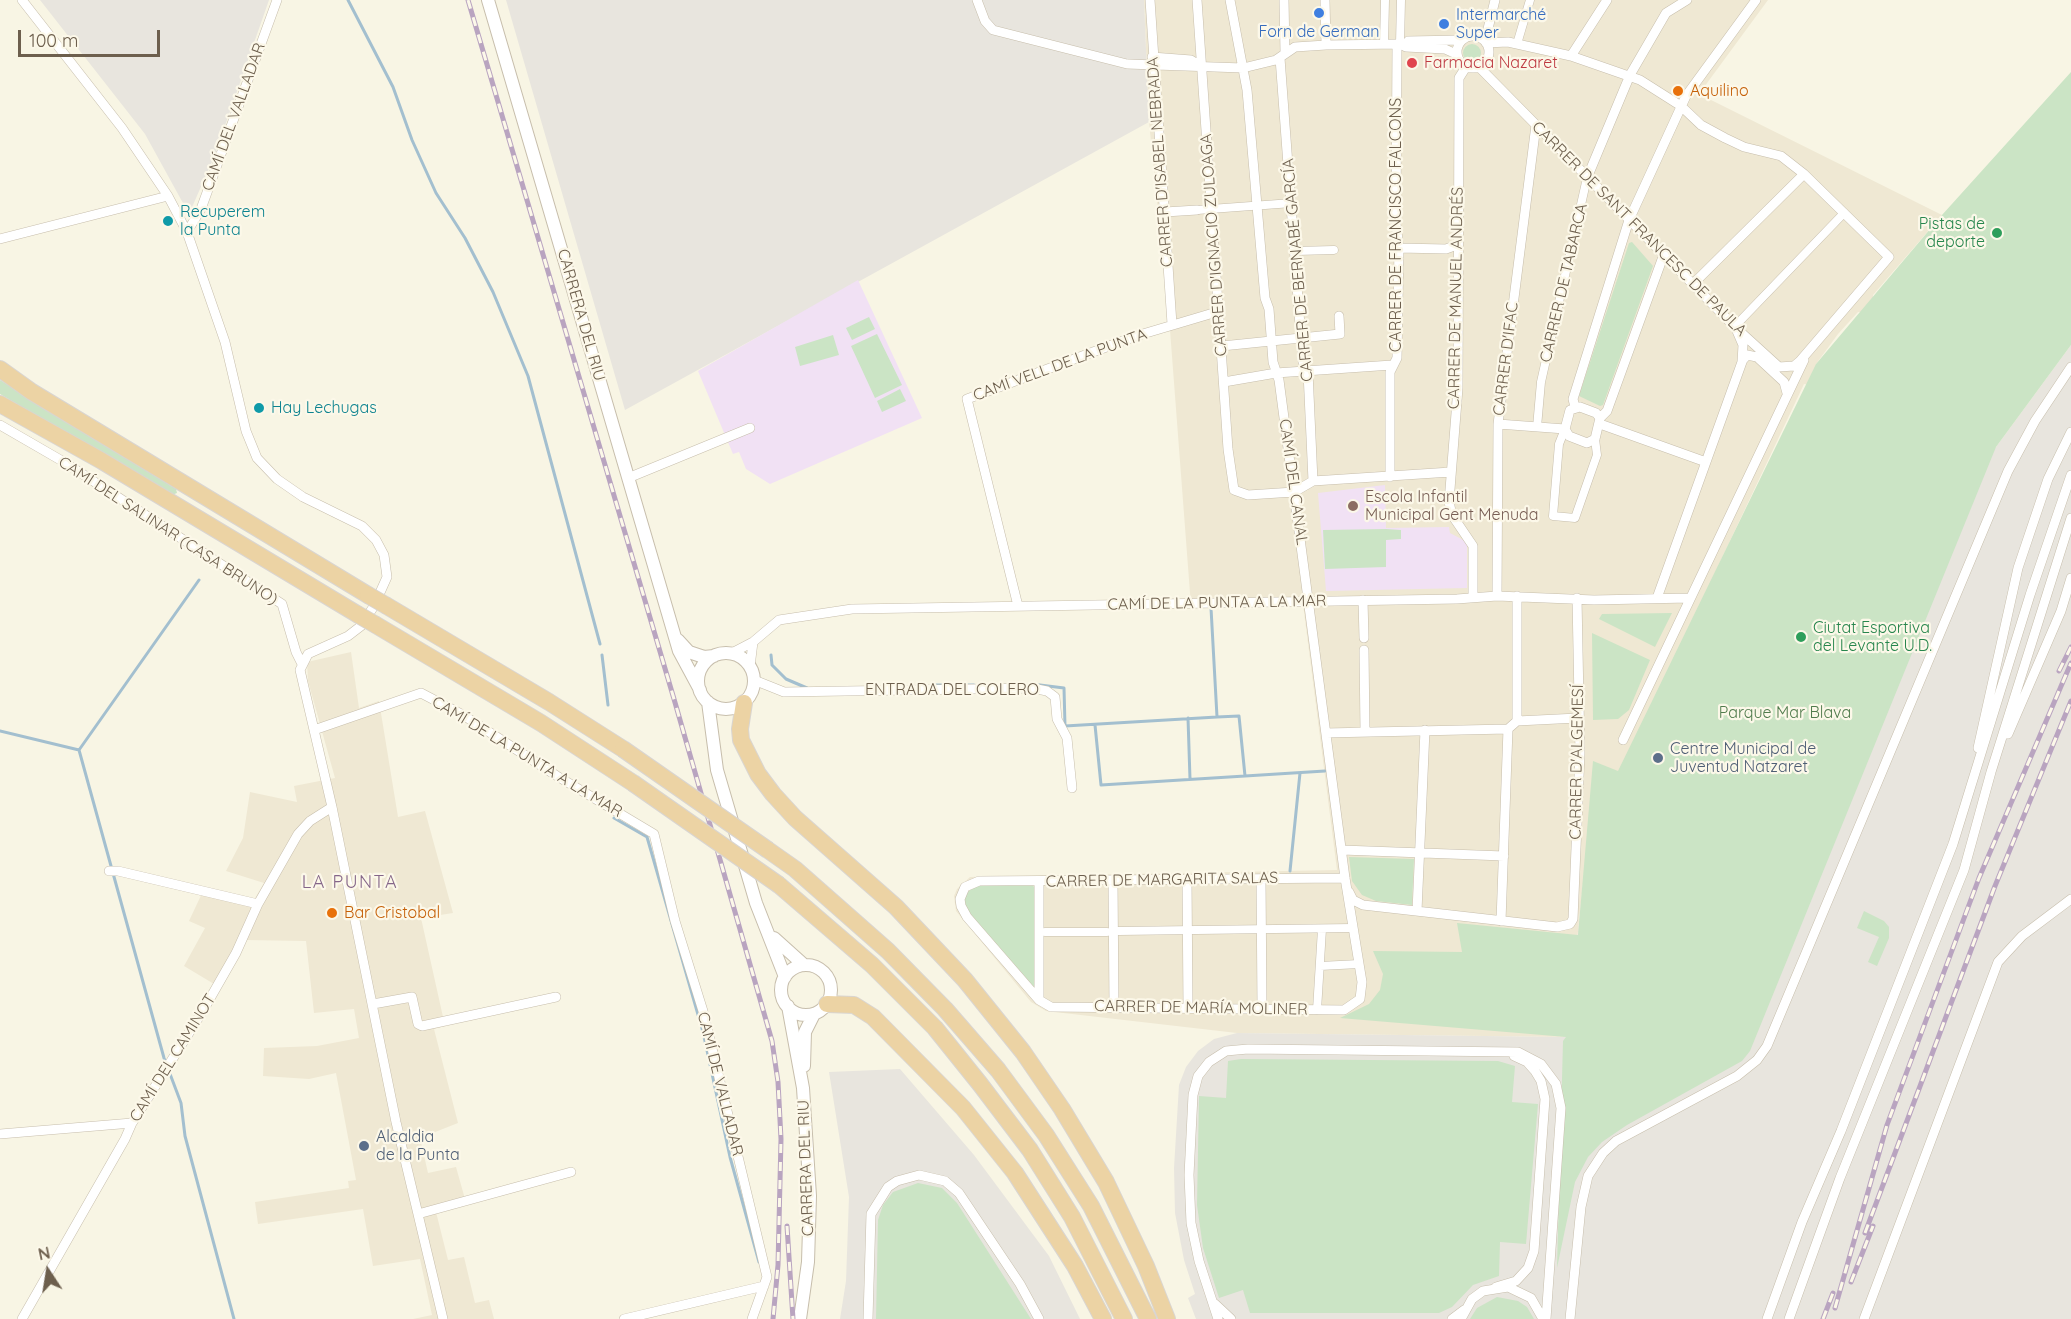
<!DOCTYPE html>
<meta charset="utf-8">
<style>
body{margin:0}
#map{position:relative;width:2071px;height:1319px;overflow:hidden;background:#f8f5e4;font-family:Quicksand,sans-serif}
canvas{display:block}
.north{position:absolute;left:18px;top:1241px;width:60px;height:60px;-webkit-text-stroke:4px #fcf8e9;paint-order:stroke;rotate:348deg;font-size:16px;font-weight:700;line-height:24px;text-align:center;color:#6d5f4d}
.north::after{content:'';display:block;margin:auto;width:21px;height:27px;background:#6d5f4d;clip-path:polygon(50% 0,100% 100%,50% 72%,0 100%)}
.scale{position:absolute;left:18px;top:30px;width:142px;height:27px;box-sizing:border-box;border:3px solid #6d5f4d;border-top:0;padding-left:8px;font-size:18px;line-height:21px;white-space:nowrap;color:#6d5f4d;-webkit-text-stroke:4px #fcf8e9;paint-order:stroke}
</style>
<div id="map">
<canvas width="2071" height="1319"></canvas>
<div class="north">N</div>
<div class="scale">100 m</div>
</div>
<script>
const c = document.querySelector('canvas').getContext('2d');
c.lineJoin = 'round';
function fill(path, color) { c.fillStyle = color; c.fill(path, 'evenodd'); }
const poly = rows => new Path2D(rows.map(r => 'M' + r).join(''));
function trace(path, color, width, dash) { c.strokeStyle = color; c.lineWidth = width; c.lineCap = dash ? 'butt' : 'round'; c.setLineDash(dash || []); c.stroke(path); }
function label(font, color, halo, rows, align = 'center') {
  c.font = font + ' Quicksand,sans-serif'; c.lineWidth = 4.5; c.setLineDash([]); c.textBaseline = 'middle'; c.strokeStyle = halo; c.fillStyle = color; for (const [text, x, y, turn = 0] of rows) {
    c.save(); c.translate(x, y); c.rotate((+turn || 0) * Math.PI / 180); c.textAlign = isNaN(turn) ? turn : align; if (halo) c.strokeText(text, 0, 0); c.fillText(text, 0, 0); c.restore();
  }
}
fill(poly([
 [1144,0,1768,0,1699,94,1942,215,1873,295,1874,307,1869,313,1858,312,1838,334,1816,364,1820,370,1815,386,1804,384,1720,562,1584,874,1567,1037,1237,1033,1046,1011,1031,1002,956,911,954,896,957,889,970,877,1337,870,1303,604,1191,606,1170,330,1149,122],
 [351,652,359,708,379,701,398,817,425,811,453,913,421,918,445,1026,434,1029,458,1123,420,1138,428,1173,456,1167,465,1199,435,1208,448,1260,464,1257,475,1303,489,1300,494,1319,413,1319,432,1315,420,1259,373,1266,363,1209,258,1224,255,1202,349,1188,348,1181,356,1180,336,1073,309,1079,263,1076,264,1048,317,1046,359,1038,354,1009,314,1013,306,941,246,940,219,987,184,966,205,928,189,921,204,889,254,900,264,883,226,871,243,838,250,792,297,802,294,786,335,778,308,681,307,662]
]), '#efe8d3');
fill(poly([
 [40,0,269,0,214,157,189,214,145,134],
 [506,0,1144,0,1149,122,625,410],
 [2071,345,2071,1319,1196,1319,1188,1298,1195,1294,1184,1260,1175,1213,1174,1168,1179,1085,1186,1067,1198,1051,1214,1039,1237,1033,1567,1037,1584,874,1996,447],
 [900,1069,974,1155,1049,1256,1080,1319,840,1319,846,1281,849,1197,829,1072]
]), '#e8e5de');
fill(poly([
 [858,280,922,418,770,484,746,469,739,452,733,454,698,371],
 [1385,485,1386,528,1449,527,1450,533,1467,542,1467,588,1326,591,1318,493]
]), '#f1e1f4');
fill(poly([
 '1463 53a9 9 0 1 1 18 0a9 9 0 1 1-18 0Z',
 [2071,72,2071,345,1996,447,1750,1051,1742,1061,1627,1125,1602,1142,1588,1157,1575,1182,1557,1268,1563,1041,1566,1037,1340,1018,1369,1004,1380,990,1383,974,1373,951,1462,952,1457,923,1578,935,1593,761,1618,771,1816,364,1942,215],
 [1632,242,1653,266,1603,405,1600,406,1579,396,1629,243],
 [869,317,875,329,852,340,846,328],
 [877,334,902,385,875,398,851,346],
 [833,335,839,355,800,366,795,347],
 [0,380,176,489,177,493,172,495,0,394],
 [900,389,906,401,882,412,877,401],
 [1386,529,1401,530,1401,539,1386,540,1386,567,1325,569,1323,530],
 [1672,613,1655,647,1599,619,1602,614],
 [1592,633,1650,660,1629,710,1618,719,1593,720],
 [1349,857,1414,859,1412,905,1376,901,1362,895,1352,881],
 [1032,884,1036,890,1034,987,964,907,964,896,975,885],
 [1864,911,1884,921,1889,927,1889,938,1877,966,1868,962,1879,937,1857,928],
 [1241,1059,1498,1061,1515,1066,1512,1102,1538,1104,1526,1244,1500,1242,1499,1276,1473,1285,1452,1307,1439,1313,1250,1313,1243,1290,1219,1298,1203,1248,1197,1205,1199,1096,1226,1098,1228,1061],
 [918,1183,942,1188,957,1203,1031,1319,876,1319,878,1220,883,1205,893,1192],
 [1497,1297,1518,1301,1527,1307,1534,1319,1470,1319,1477,1308]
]), '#cbe4c5');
trace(poly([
 [348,0,393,87,412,140,436,193,465,238,493,292,528,376,600,644],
 [1211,608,1217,717,1239,716,1245,776],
 [602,655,608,705],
 [771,655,772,665,786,679,807,688],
 [1032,684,1064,688,1065,726,1217,717],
 [933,685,974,685],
 [1188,718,1190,779],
 [1095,725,1101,785,1325,771],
 [0,731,79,750,199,580],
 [79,750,164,1058,181,1103,185,1136,234,1319],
 [614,818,647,837,703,1032,730,1157,759,1262],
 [1290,871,1300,773]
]), '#a3bfcf', 3);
const pedestrian = poly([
 [1384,44,1385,0],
 [1400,44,1401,0],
 [1517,44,1530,0],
 [1197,210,1292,203],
 [1296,251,1334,250],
 [1739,322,1844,213],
 [1537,427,1541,382,1587,178],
 [1565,429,1559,444,1553,516,1575,518,1597,455,1595,439],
 [1118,931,1353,928],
 [1045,932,1107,932],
 [1320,966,1359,964],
 [1317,1010,1322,929]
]);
const minor = poly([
 [22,0,122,128,168,196,187,232,225,342,246,431,257,458,277,479,303,497,362,526,376,540,384,555,387,577,374,606,361,626,348,636,308,654,300,670,332,807,396,1122,443,1319],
 [977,0,985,21,993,30,1127,64,1243,68,1276,60,1295,47,1326,45,1400,44,1406,47,1445,49,1456,54],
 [1150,0,1172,324],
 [1197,0,1228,449,1234,490,1248,495,1294,492,1313,481,1451,472],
 [1230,0,1247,90,1265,298,1269,309,1273,362,1279,380,1345,878,1362,982,1360,999,1344,1010,1051,1007,1039,1000,967,917,961,906,960,899,965,887,979,881,1345,878],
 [1284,0,1285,53],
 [1325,0,1326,45],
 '1457 52a16 16 0 1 1 32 0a16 16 0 1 1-32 0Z',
 [1408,41,1461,40],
 [1485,41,1495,0],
 [1571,56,1607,0],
 [1152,57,1191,60,1201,66],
 [1280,58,1301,339,1303,362,1308,372,1313,481],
 [1466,67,1459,78,1458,388,1449,502,1452,515,1473,546,1473,597],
 [1479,67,1735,327,1779,367,1794,366,1800,361,1889,257,1804,174,1781,156,1744,147,1725,138,1701,125,1681,106,1640,80,1571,56,1508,42,1486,43],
 [1587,178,1630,75,1666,13,1687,0],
 [1165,212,1197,210],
 [187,232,201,209,277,0],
 [0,239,168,196],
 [1399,248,1446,249,1457,245],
 [1694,283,1804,174],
 [1222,346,1340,334,1339,316],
 [1742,361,1747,355,1757,357,1784,382,1787,393],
 [1224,382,1276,373,1392,365],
 [1575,407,1573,399,1629,220,1686,96,1756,0],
 [1580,407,1596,413,1600,418,1595,439,1587,443,1569,436,1565,429,1570,410,1580,407],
 [1600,418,1607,411,1664,254],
 [1498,424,1565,429],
 [1600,424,1706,462],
 [0,425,64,462,282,604,296,652,302,664],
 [1390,477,1390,372,1397,358,1399,248,1396,224,1397,44],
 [628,478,750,428],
 [1497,596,1498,424,1536,125],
 [1657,598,1742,362,1743,345,1737,331],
 [1363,600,1364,638],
 [1018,606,967,399,1136,336,1220,311],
 [1364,650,1365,732],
 [730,654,753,642,779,620,852,609,1457,599,1497,596,1594,600,1689,598],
 [750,667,753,642],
 [754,680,784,692,1032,688,1047,691,1055,697,1057,719,1067,738,1072,788],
 [1517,721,1517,596],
 [314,730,421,693,463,715,557,776,654,834,675,921,703,1011,767,1277,752,1319],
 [1326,733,1508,729,1517,721,1578,718],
 [2008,734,2061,611,2071,578],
 [1623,740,1804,360],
 [1978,748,2018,568,2048,479,2071,432],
 [1342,850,1504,856],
 [109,871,118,871,258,904],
 [1187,879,1188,1008],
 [1261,879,1262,1008],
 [1113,880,1114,1007],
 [1039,881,1039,1000],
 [1349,892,1353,900,1363,905,1557,927,1570,924,1573,919,1580,753,1577,598],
 [1417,911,1425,730],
 [1501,921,1508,729],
 [373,1004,412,997,418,1024,422,1026,556,997],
 [0,1134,132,1123],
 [418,1214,571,1172],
 [1496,1287,1516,1281,1528,1268,1534,1251,1545,1099,1541,1081,1535,1071,1527,1062,1514,1056],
 [1215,1304,1231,1319],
 [22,1319,125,1139,132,1123,204,1009,236,953,258,904,298,834,310,821,332,807],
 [624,1319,764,1286],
 [868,1319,871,1214,888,1187,897,1181,919,1175,945,1181,959,1193,1020,1284,1039,1319],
 [1218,1319,1199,1261,1191,1223,1189,1175,1193,1095,1198,1076,1209,1062,1226,1051,1248,1049,1518,1052,1541,1064,1556,1084,1561,1108,1546,1319],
 [1452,1319,1464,1310],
 [1461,1319,1472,1299,1483,1291,1508,1287,1531,1298,1543,1319],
 [1570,1319,1581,1207,1588,1176,1603,1153,1616,1141,1737,1076,1757,1060,1767,1046,2008,471,2035,421,2071,367],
 [1767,1319,1802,1222,1841,1131,1953,844,2030,595,2071,475],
 [1789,1319,1840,1178,1964,870,1991,772,2071,518],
 [1864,1319,1998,962,2022,936,2071,899]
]);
const tertiary = poly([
 [488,0,679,651,700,690],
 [678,640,689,652,704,657,714,656],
 '698 681a28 28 0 1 1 56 0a28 28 0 1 1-56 0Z',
 [708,702,717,770,756,903,785,977],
 [774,938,804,965],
 '781 990a25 25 0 1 1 50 0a25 25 0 1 1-50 0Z',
 [788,1006,803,1088,810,1196,808,1262,800,1319],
 [804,1066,805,1032,814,1014]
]);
const trunk = poly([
 [0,369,32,392,368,595],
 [0,404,102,461,357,614],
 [387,606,549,702,623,749],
 [376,625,541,723,633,783],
 [744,703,740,729,741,740,758,774,773,794,795,818,896,907,965,980,1023,1052,1062,1109,1106,1182,1146,1266,1167,1319],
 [768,850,795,869,888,951,945,1009,998,1070,1046,1135,1091,1206,1148,1319],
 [779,885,872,965,935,1028,980,1084,1030,1150,1072,1217,1124,1319],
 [827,1004,854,1005,873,1017,963,1108,1015,1173,1075,1266,1103,1319]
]);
trace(pedestrian, '#c7beac', 9);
trace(minor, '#c7beac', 10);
trace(tertiary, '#c7beac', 14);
trace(trunk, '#d9d5d1', 18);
trace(pedestrian, '#fff', 8);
trace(minor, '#fff', 9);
trace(tertiary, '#fff', 12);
trace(trunk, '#ecd3a4', 16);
const rail = poly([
 [468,0,674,699,772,1041,778,1082,781,1139,778,1265,773,1319],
 [2059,671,2071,647],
 [787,1226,793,1319],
 [1865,1233,1995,886,2071,701],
 [1851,1282,1873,1226],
 [1835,1308,1887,1125,1979,878,2071,663],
 [1823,1319,1833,1293]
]);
trace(rail, '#b9a4c0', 5);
trace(rail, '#fcf8e9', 3, [9]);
const trunkBridge = poly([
 [368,595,387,606],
 [357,614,376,625],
 [623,749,768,850],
 [633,783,779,885]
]);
trace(trunkBridge, '#d9d5d1', 18, []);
trace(trunkBridge, '#ecd3a4', 16);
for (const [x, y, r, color] of [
 [1319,13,6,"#3f7fe0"],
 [1444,24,6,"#3f7fe0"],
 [1412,63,6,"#e0444e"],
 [1678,91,6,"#e8710a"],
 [168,221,6,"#0f9aa8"],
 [1997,233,6,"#2e9e5b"],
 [259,408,6,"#0f9aa8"],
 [1353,506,6,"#8d6e63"],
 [1801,637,6,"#2e9e5b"],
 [1658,758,6,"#5c6f8a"],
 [332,913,6,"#e8710a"],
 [364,1146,6,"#5c6f8a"]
]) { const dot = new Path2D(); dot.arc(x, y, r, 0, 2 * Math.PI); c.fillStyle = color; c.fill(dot); trace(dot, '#fcf8e9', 2); }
label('16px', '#366cbe', '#fcf8e9', [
 ["Intermarché",1456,15],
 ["Super",1456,33],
 ["Forn de German",1319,32,"center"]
], 'left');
label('16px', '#be3a42', '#fcf8e9', [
 ["Farmacia Nazaret",1424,63]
], 'left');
label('16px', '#c56008', '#fcf8e9', [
 ["Aquilino",1690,91],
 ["Bar Cristobal",344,913]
], 'left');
label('16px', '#6d5f4d', '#fcf8e9', [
 ["CAMÍ DEL VALLADAR",234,117,-70],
 ["CARRER D'ISABEL NEBRADA",1160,162,-94],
 ["CARRER DE FRANCISCO FALCONS",1396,225,-90],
 ["CARRER DE SANT FRANCESC DE PAULA",1639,229,45],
 ["CARRER D'IGNACIO ZULOAGA",1214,245,-94],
 ["CARRER DE BERNABÉ GARCÍA",1298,270,-95],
 ["CARRER DE TABARCA",1564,283,-77],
 ["CARRER DE MANUEL ANDRÉS",1456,298,-89],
 ["CARRERA DEL RIU",581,315,74],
 ["CARRER D'IFAC",1506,359,-83],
 ["CAMÍ VELL DE LA PUNTA",1060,365,-20],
 ["CAMÍ DEL CANAL",1293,482,82],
 ["CAMÍ DEL SALINAR (CASA BRUNO)",168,531,33],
 ["CAMÍ DE LA PUNTA A LA MAR",1217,603,-1],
 ["ENTRADA DEL COLERO",952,690],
 ["CAMÍ DE LA PUNTA A LA MAR",527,757,31],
 ["CARRER D'ALGEMESÍ",1577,762,-89],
 ["CARRER DE MARGARITA SALAS",1162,880,-1],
 ["CARRER DE MARÍA MOLINER",1201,1008,1],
 ["CAMÍ DEL CAMINOT",173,1058,-58],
 ["CAMÍ DE VALLADAR",720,1084,76],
 ["CARRERA DEL RIU",806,1168,-92]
]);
label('16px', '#0d838f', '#fcf8e9', [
 ["Recuperem",180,212],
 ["la Punta",180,230],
 ["Hay Lechugas",271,408]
], 'left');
label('16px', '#27864d', '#fcf8e9', [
 ["Pistas de",1985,224],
 ["deporte",1985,242],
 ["Ciutat Esportiva",1813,628,"left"],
 ["del Levante U.D.",1813,646,"left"]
], 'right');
label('16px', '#785e54', '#fcf8e9', [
 ["Escola Infantil",1365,497],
 ["Municipal Gent Menuda",1365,515]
], 'left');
label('16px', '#517c4d', '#fcf8e9', [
 ["Parque Mar Blava",1785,713]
]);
label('16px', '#4e5e75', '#fcf8e9', [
 ["Centre Municipal de",1670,749],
 ["Juventud Natzaret",1670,767],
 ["Alcaldia",376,1137],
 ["de la Punta",376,1155]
], 'left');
c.letterSpacing = '1.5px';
label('18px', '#856689', '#fcf8e9', [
 ["LA PUNTA",350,883]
]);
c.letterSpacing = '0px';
</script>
